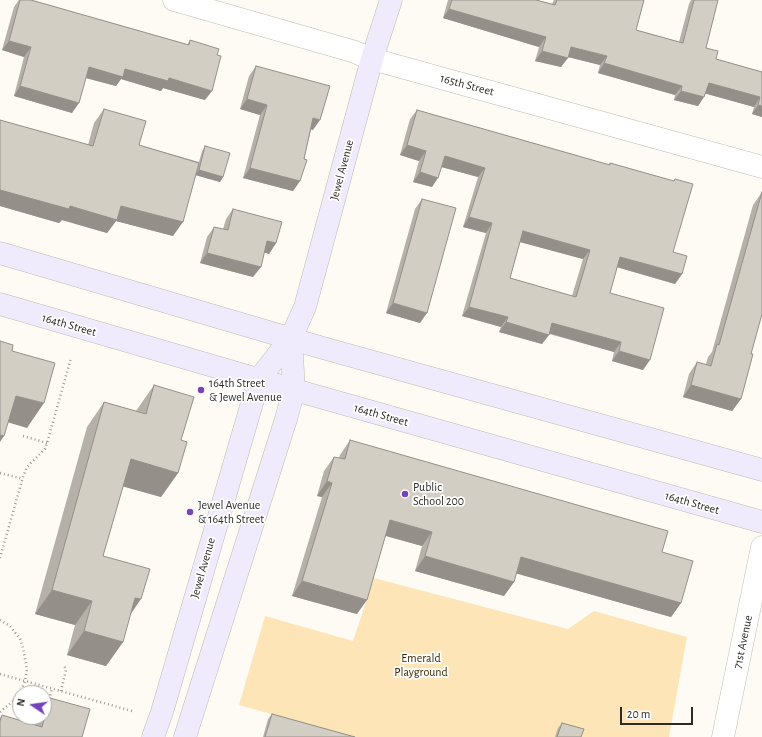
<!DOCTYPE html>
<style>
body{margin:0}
#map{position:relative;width:762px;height:737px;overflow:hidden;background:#fefbf5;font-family:"Alegreya Sans",sans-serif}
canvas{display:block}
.north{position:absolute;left:12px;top:685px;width:40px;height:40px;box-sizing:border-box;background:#fff;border:1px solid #abaaa8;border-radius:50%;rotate:283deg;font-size:11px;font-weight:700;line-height:16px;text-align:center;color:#2c2a26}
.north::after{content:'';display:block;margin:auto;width:14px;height:18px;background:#7344bc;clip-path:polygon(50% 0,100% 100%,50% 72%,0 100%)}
.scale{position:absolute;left:620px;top:707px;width:73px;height:18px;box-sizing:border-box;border:2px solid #2c2a26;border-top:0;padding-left:5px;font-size:12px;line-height:14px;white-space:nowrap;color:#2c2a26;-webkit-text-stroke:3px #fff;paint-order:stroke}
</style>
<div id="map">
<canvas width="762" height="737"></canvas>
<div class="north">N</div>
<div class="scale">20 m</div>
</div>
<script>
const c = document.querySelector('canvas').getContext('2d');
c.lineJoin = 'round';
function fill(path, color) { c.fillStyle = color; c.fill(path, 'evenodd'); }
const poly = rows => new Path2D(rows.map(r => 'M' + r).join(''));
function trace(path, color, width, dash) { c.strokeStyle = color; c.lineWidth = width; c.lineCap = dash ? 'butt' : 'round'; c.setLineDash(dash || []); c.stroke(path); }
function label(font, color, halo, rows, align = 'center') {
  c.font = font + ' "Alegreya Sans",sans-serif'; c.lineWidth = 3.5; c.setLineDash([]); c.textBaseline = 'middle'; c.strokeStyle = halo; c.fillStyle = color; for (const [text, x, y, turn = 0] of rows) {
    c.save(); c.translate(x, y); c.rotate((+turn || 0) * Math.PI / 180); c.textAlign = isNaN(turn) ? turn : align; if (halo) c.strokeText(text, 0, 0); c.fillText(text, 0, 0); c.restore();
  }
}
fill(poly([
 [374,578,568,629,594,611,687,637,669,737,353,737,239,705,265,616,353,641]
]), '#fde5b7');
const street = poly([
 [174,0,352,51,372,59,762,167],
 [723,737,762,547]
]);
const secondary = poly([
 [0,253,323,348,762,470],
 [0,304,316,396,762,522],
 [153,737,162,712,259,379,291,338,305,307,372,59,391,0],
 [185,737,286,419,294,390,291,338]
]);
trace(street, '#bfbbb1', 23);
trace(secondary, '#bfbbb1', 23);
trace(poly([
 [23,436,47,443],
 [0,473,23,479],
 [0,558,23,477,27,467,45,449,47,443,71,358],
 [0,620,10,626,20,639,23,648,27,669,25,681,20,693],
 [0,674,132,711],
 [61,691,66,670,64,665],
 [48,703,52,689],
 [0,712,18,697,20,693]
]), '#9c9994', 2.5, [1, 3]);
trace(street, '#fff', 22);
trace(secondary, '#f0ebfc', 22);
fill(poly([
 [19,0,31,0,187,45,190,40,205,100,163,88,161,91,121,79,116,86,86,78,72,113,14,96,24,57,2,50,14,7],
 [448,0,536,0,552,4,554,0,644,0,636,30,679,42,689,4,691,0,717,0,706,48,716,59,762,72,762,71,762,117,752,114,754,107,706,93,698,106,674,100,675,95,598,73,600,65,568,57,561,67,535,61,539,47,443,18],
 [256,66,313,130,311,129,304,159,300,181,293,191,243,178,260,115,240,109,249,76],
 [104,109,139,145,199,162,202,151,205,146,223,177,220,182,196,175,173,236,116,221,107,233,62,220,59,223,0,206,0,120,88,145,94,123],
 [417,110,609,165,610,163,673,181,675,179,673,252,682,274,675,284,617,267,610,293,643,370,612,361,614,352,549,334,542,344,499,332,501,327,462,316,486,233,463,227,478,177,441,167,432,187,413,182,419,161,400,155,410,119],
 [520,242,583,259,572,296,510,278],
 [762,192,751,354,741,399,732,411,683,397,689,374,697,362,706,364,708,357,712,352,753,205],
 [422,199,420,323,386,313,415,209],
 [233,209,276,243,269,254,264,252,253,277,200,263,207,237,214,227,223,229,226,219],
 [154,385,181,440,178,473,161,497,123,486,103,556,123,642,106,666,67,655,75,625,35,614,87,427,104,402,136,411],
 [350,440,662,552,681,603,671,617,516,573,514,582,504,596,415,571,422,546,385,536,357,614,292,596,322,497,317,496,324,471,334,457,339,458,340,455],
 [50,698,82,737,0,737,0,718,2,715,33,724,37,717,44,717,44,707],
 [272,714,355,737,263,737,268,719],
 [562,723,581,737,555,737,558,728]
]), '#b5b1a9');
fill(poly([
 [449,9,546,37,539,47,443,18],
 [9,41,31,47,24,57,2,50],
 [571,47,607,56,600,65,564,56],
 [542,51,568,58,561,67,535,61],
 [604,63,682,86,675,95,598,73],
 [89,67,125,69,169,78,212,91,205,100,163,88,161,91,121,79,116,86,82,77],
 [709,83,760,97,754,107,703,93],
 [20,86,79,103,72,113,14,96],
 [681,91,704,97,698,106,674,100],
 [247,99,267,105,260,115,240,109],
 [758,105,762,106,762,117,752,114],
 [313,118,320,120,313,130,306,128],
 [407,145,426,151,419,161,400,155],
 [445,156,485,168,478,177,438,166],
 [250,168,300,181,293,191,243,178],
 [199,170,223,177,220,182,195,175],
 [420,172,438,178,432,187,413,182],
 [0,190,70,206,121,206,183,222,173,236,116,221,107,233,62,220,59,223,0,206],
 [469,217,492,223,486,233,463,227],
 [523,231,590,250,583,259,516,241],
 [267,241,276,243,269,254,260,251],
 [207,253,261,267,253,277,200,263],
 [620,257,682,274,675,284,613,266],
 [393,303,427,313,420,323,386,313],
 [469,307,508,317,501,327,462,316],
 [506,322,549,335,542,344,499,332],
 [552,323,621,342,614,352,545,332],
 [619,351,650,360,643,370,612,361],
 [691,385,741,399,732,411,683,397],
 [16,396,44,403,27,428,0,420],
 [0,435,4,436,0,442],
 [131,459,178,473,161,497,114,484],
 [327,481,332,483,322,497,317,496],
 [390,520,432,532,422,546,380,534],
 [425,556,514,582,504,596,415,571],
 [521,557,681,603,671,617,511,572],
 [302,581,367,600,357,614,292,596],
 [52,590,92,601,75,625,35,614],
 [135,598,141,599,124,624],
 [84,631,123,642,106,666,67,655]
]), '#949089');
const building = poly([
 [20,0,31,0,189,45,190,40,219,49,217,55,221,56,212,91,169,78,168,81,125,69,123,77,89,67,79,103,20,86,31,47,9,41,20,0],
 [452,0,536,0,555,5,557,0,644,0,636,30,683,43,694,0,718,0,706,48,718,51,716,59,762,72,762,106,758,105,760,97,709,83,704,97,681,91,682,86,604,63,607,56,571,47,568,58,542,51,546,37,449,9,452,0],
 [256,66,330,86,320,120,313,118,304,159,307,160,300,181,250,168,267,105,247,99,256,66],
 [104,109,146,121,139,145,199,163,183,222,121,206,117,220,70,206,69,209,0,190,0,120,93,146,104,109],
 [417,110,610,165,610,163,674,181,675,179,693,184,673,252,687,256,682,274,620,257,610,293,664,308,650,360,619,351,621,342,552,323,549,335,506,322,508,317,469,307,492,223,469,217,485,168,445,156,438,178,420,172,426,151,407,145,417,110],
 [523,231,590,250,576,297,510,278,523,231],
 [205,146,230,153,223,177,199,170,205,146],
 [762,192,762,314,751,354,753,354,741,399,691,385,697,362,711,366,717,344,719,345,762,192],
 [422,199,456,208,427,313,393,303,422,199],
 [233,209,282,222,276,243,267,241,261,267,207,253,214,227,228,230,233,209],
 [0,341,13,345,12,351,55,363,44,403,16,396,4,436,0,435,0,341],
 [154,385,194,397,181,440,187,442,178,473,131,459,103,556,150,569,141,599,135,598,123,642,84,631,92,601,52,590,104,402,146,414,154,385],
 [350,440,668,531,662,552,693,561,681,603,521,557,514,582,425,556,432,532,390,520,367,600,302,581,332,483,327,481,334,457,345,459,350,440],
 [50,698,90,709,82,737,0,737,0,721,2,715,42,727,50,698],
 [272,714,355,737,265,737,272,714],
 [562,723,584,729,581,737,557,737,562,723]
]);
fill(building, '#d3cec4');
trace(building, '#949089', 1);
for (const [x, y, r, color] of [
 [201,390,4,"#7344bc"],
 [405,494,4,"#7344bc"],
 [190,512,4,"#7344bc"]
]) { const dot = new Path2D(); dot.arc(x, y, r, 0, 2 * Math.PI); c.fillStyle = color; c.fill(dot); trace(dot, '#fff', 1.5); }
label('12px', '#2c2a26', '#fff', [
 ["165th Street",467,85,15],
 ["Jewel Avenue",342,170,-75],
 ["164th Street",69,325,16],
 ["164th Street",381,415,16],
 ["164th Street",692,503,16],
 ["Jewel Avenue",203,568,-74],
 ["71st Avenue",743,642,-78]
]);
label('12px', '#2c2a26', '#fff', [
 ["164th Street",209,383],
 ["& Jewel Avenue",209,397],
 ["Public",413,487],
 ["School 200",413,501],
 ["Jewel Avenue",198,505],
 ["& 164th Street",198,519]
], 'left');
label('12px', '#3a2900', '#fff', [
 ["Emerald",421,658],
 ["Playground",421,672]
]);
</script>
